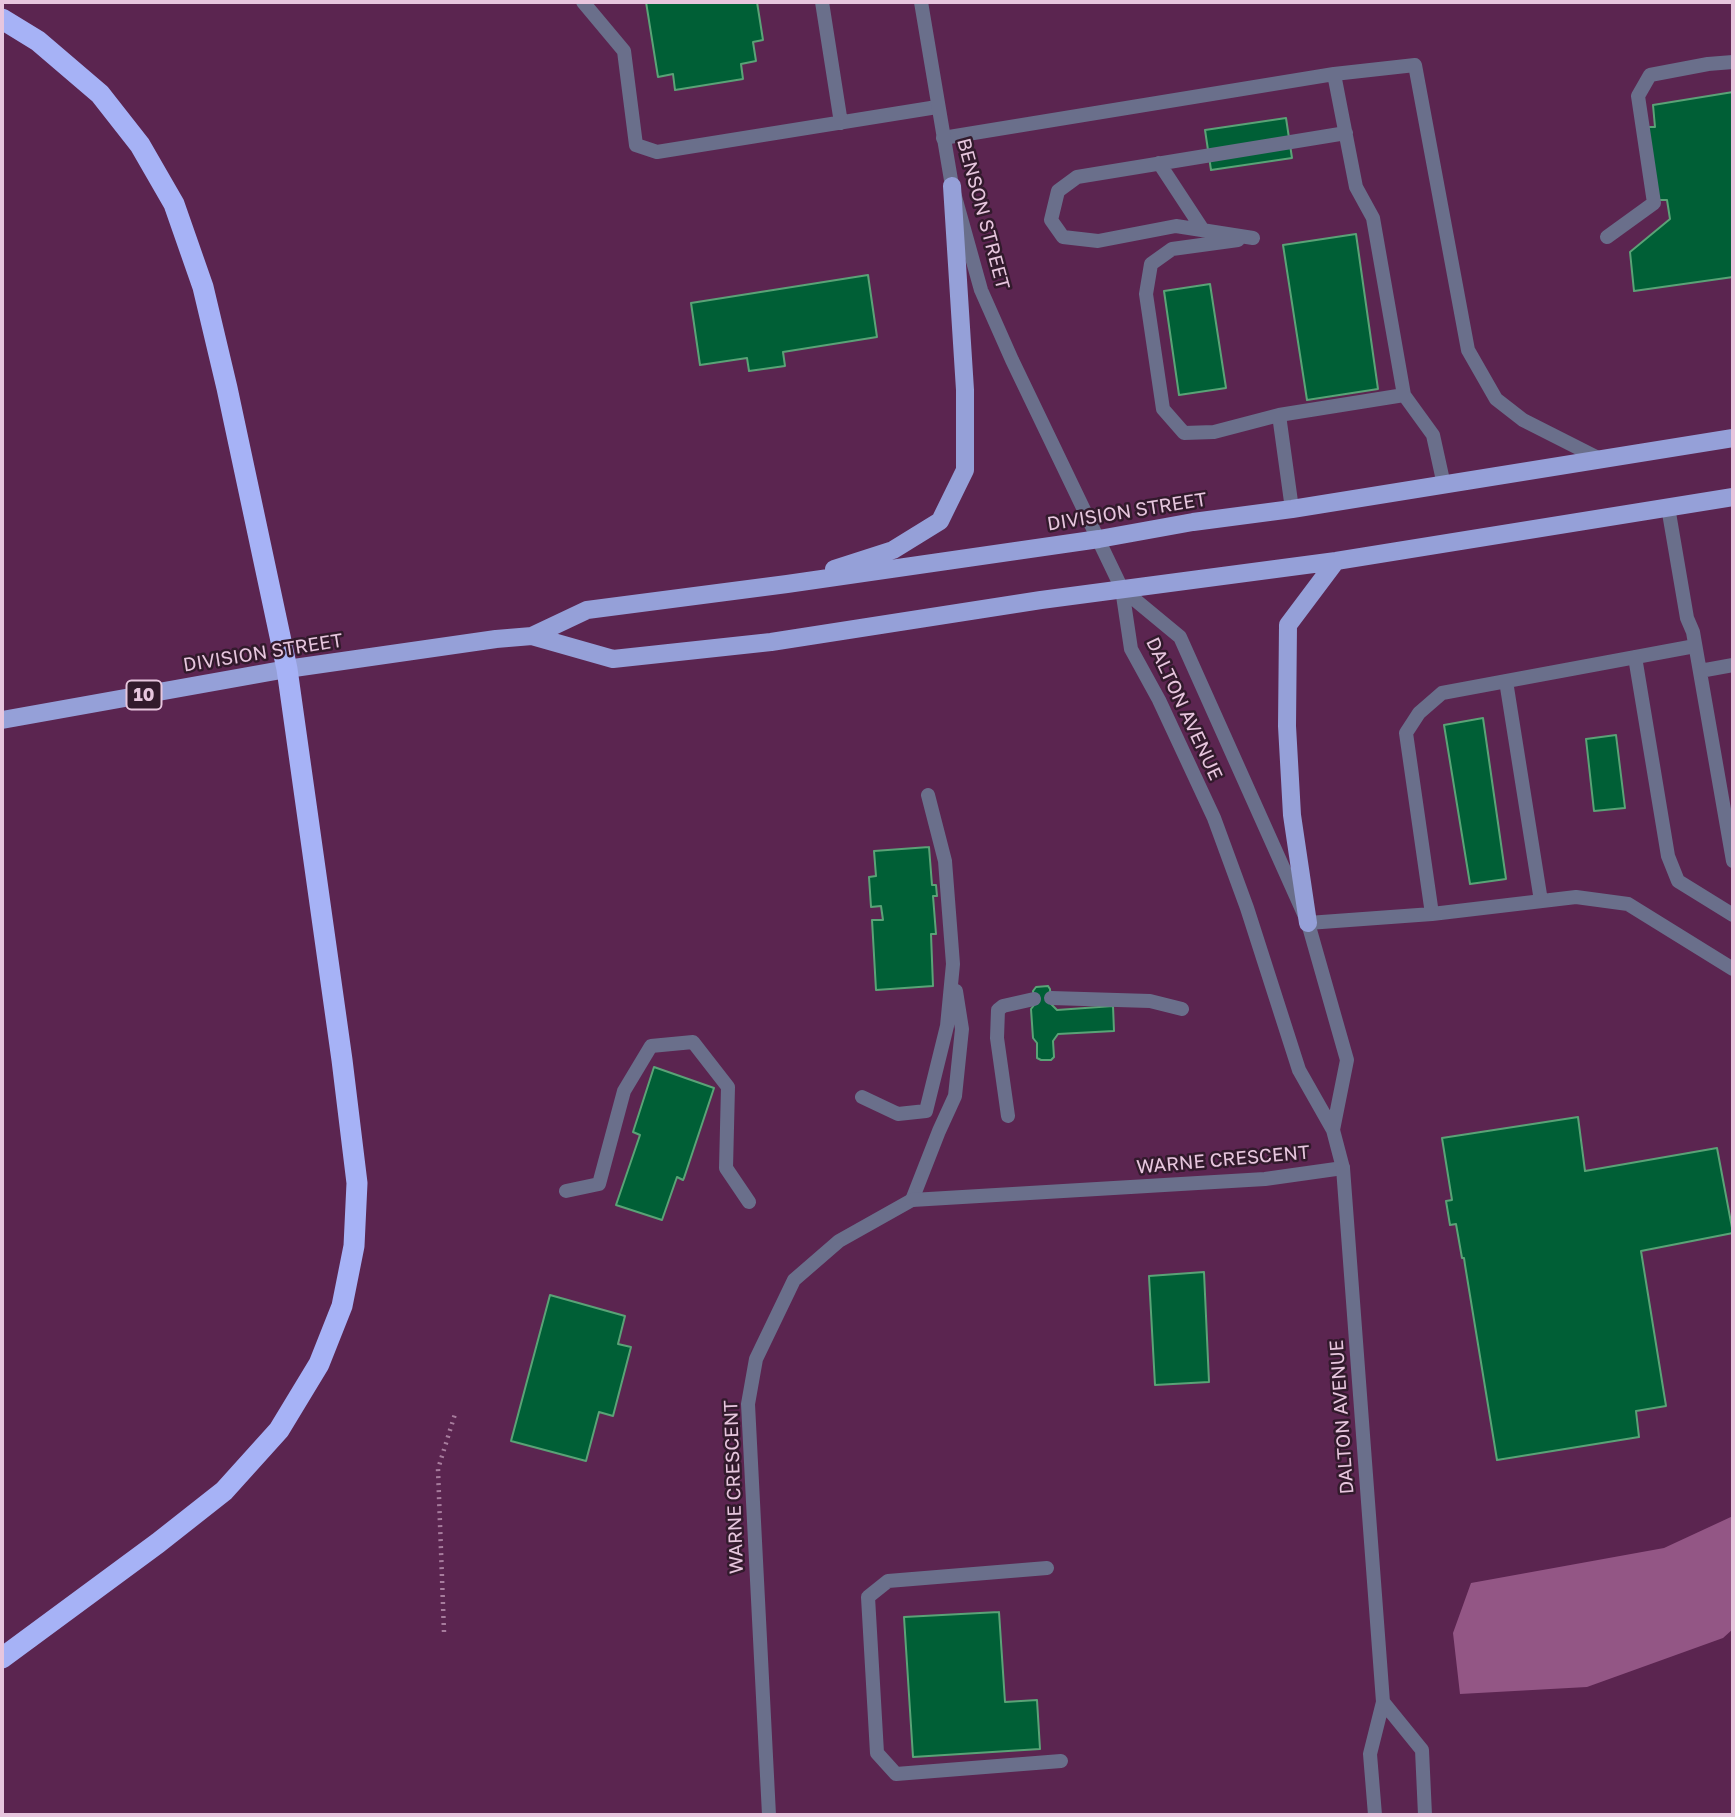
<!DOCTYPE html>
<style>
body{margin:0}
#map{position:relative;width:1735px;height:1817px;overflow:hidden;background:#5b2550;font-family:"Golos Text",sans-serif}
canvas{display:block}
.frame{position:absolute;inset:0;border:4px solid #e7c6de;pointer-events:none}
</style>
<div id="map">
<canvas width="1735" height="1817"></canvas>
<div class="frame"></div>
</div>
<script>
const c = document.querySelector('canvas').getContext('2d');
c.lineJoin = 'round';
function fill(path, color) { c.fillStyle = color; c.fill(path, 'evenodd'); }
const poly = rows => new Path2D(rows.map(r => 'M' + r).join(''));
function trace(path, color, width, dash) { c.strokeStyle = color; c.lineWidth = width; c.lineCap = dash ? 'butt' : 'round'; c.setLineDash(dash || []); c.stroke(path); }
function label(font, color, halo, rows, align = 'center') {
  c.font = font + ' "Golos Text",sans-serif'; c.lineWidth = 5; c.setLineDash([]); c.textBaseline = 'middle'; c.strokeStyle = halo; c.fillStyle = color; for (const [text, x, y, turn = 0] of rows) {
    c.save(); c.translate(x, y); c.rotate((+turn || 0) * Math.PI / 180); c.textAlign = isNaN(turn) ? turn : align; if (halo) c.strokeText(text, 0, 0); c.fillText(text, 0, 0); c.restore();
  }
}
fill(poly([
 [1733,1516,1733,1629,1723,1638,1587,1687,1460,1694,1453,1633,1471,1583,1664,1548]
]), '#935685');
const building = poly([
 [646,2,757,2,763,40,753,42,756,61,741,64,743,79,675,90,673,74,658,77,646,2],
 [1733,92,1733,277,1634,291,1630,252,1670,219,1667,200,1658,200,1647,127,1655,127,1653,105,1733,92],
 [1286,118,1292,158,1211,170,1205,130,1286,118],
 [1356,234,1378,389,1307,400,1283,245,1356,234],
 [868,275,877,337,783,352,785,366,749,371,747,358,700,365,691,303,868,275],
 [1210,284,1226,388,1179,395,1164,291,1210,284],
 [1483,718,1506,879,1470,884,1444,725,1483,718],
 [1616,735,1625,808,1594,811,1586,739,1616,735],
 [929,847,932,885,936,885,937,896,933,896,936,934,931,934,933,986,876,990,872,920,883,920,881,906,871,907,869,877,876,876,874,851,929,847],
 [1048,986,1050,989,1051,1004,1057,1010,1113,1006,1114,1031,1058,1034,1053,1041,1054,1057,1051,1060,1041,1060,1037,1058,1037,1043,1033,1038,1031,1009,1035,1004,1033,991,1036,987,1048,986],
 [654,1067,714,1088,684,1178,683,1180,677,1177,662,1220,616,1205,640,1135,633,1132,654,1067],
 [1578,1117,1585,1171,1717,1148,1733,1233,1641,1251,1666,1406,1636,1411,1639,1437,1497,1460,1465,1265,1464,1258,1462,1258,1456,1224,1450,1225,1446,1201,1452,1200,1442,1138,1578,1117],
 [1204,1272,1209,1382,1155,1385,1149,1276,1204,1272],
 [550,1295,625,1316,618,1344,631,1347,613,1416,599,1412,586,1461,511,1441,550,1295],
 [999,1612,1005,1702,1037,1700,1040,1749,913,1757,904,1617,999,1612]
]);
fill(building, '#005f36');
trace(building, '#5aa377', 2);
trace(poly([
 [444,1632,438,1469,455,1414]
]), '#a77c9d', 4.5, [2, 5]);
trace(poly([
 [583,2,624,51,636,145,657,152,937,107],
 [822,2,841,123],
 [1334,74,1356,187,1373,218,1404,395],
 [943,138,1334,74,1415,65,1468,350,1496,399,1523,420,1602,460],
 [1159,163,1203,230],
 [1607,237,1654,203,1638,96,1650,75,1708,64,1733,62],
 [1253,238,1176,226,1098,241,1063,237,1051,220,1058,191,1077,177,1346,133],
 [1238,240,1172,249,1151,264,1146,294,1163,409,1184,433,1214,432,1279,415],
 [1668,507,1687,618,1693,632,1733,861],
 [1292,509,1279,415,1404,395,1433,435,1444,485],
 [1635,657,1668,856,1678,881,1733,915],
 [1700,671,1733,665],
 [1506,681,1541,901],
 [1432,914,1406,733,1419,713,1442,693,1695,646],
 [1308,923,1432,914,1576,897,1628,904,1733,969],
 [1051,998,1150,1001,1182,1009],
 [862,1097,898,1114,926,1111,947,1026,953,964,945,861,928,795],
 [1008,1116,997,1038,998,1010,1003,1006,1034,999],
 [566,1191,599,1184,624,1091,651,1046,693,1042,728,1087,726,1168,749,1202],
 [912,1200,939,1131,955,1096,962,1029,956,991],
 [1047,1568,888,1581,868,1597,877,1753,896,1774,1061,1761]
]), '#6a6f8b', 14);
trace(poly([
 [769,1815,748,1404,756,1359,794,1280,839,1241,912,1200,1265,1179,1343,1168]
]), '#6a6f8b', 14);
trace(poly([
 [921,2,952,186,981,290,1012,360,1122,589,1131,649,1159,700,1214,818,1247,908,1299,1070,1333,1130,1343,1168,1383,1702,1370,1754,1375,1815],
 [1122,589,1180,637,1308,923,1347,1060,1333,1130],
 [1383,1702,1422,1750,1425,1815]
]), '#6a6f8b', 14);
trace(poly([
 [834,569,893,550,940,521,965,470,965,390,952,186],
 [532,636,587,610,787,584,1099,539,1193,522,1292,509,1733,438],
 [2,720,287,669,496,639,532,636,613,659,771,642,1041,600,1336,561,1733,497],
 [1308,923,1292,815,1287,726,1288,625,1336,561]
]), '#95a0d8', 18);
trace(poly([
 [2,19,38,41,100,94,140,145,174,204,203,287,227,388,287,669,342,1060,357,1183,354,1246,342,1306,319,1364,279,1430,224,1491,158,1543,2,1658]
]), '#a6b2f6', 21);
for (const [x, y, w] of [
 [144,695,35]
]) { const box = new Path2D(); box.roundRect(x - w / 2, y - 14.5, w, 29, 5); c.fillStyle = '#321a2c'; c.fill(box); trace(box, '#e7c6de', 2); }
label('bold 18px', '#e7c6de', null, [
 ["10",144,695]
]);
label('19px', '#e7c6de', '#321a2c', [
 ["BENSON STREET",983,214,75],
 ["DIVISION STREET",1127,512,-9],
 ["DIVISION STREET",263,653,-9],
 ["DALTON AVENUE",1184,709,65],
 ["WARNE CRESCENT",1223,1160,-5],
 ["DALTON AVENUE",1342,1417,-94],
 ["WARNE CRESCENT",734,1487,-92]
]);
</script>
